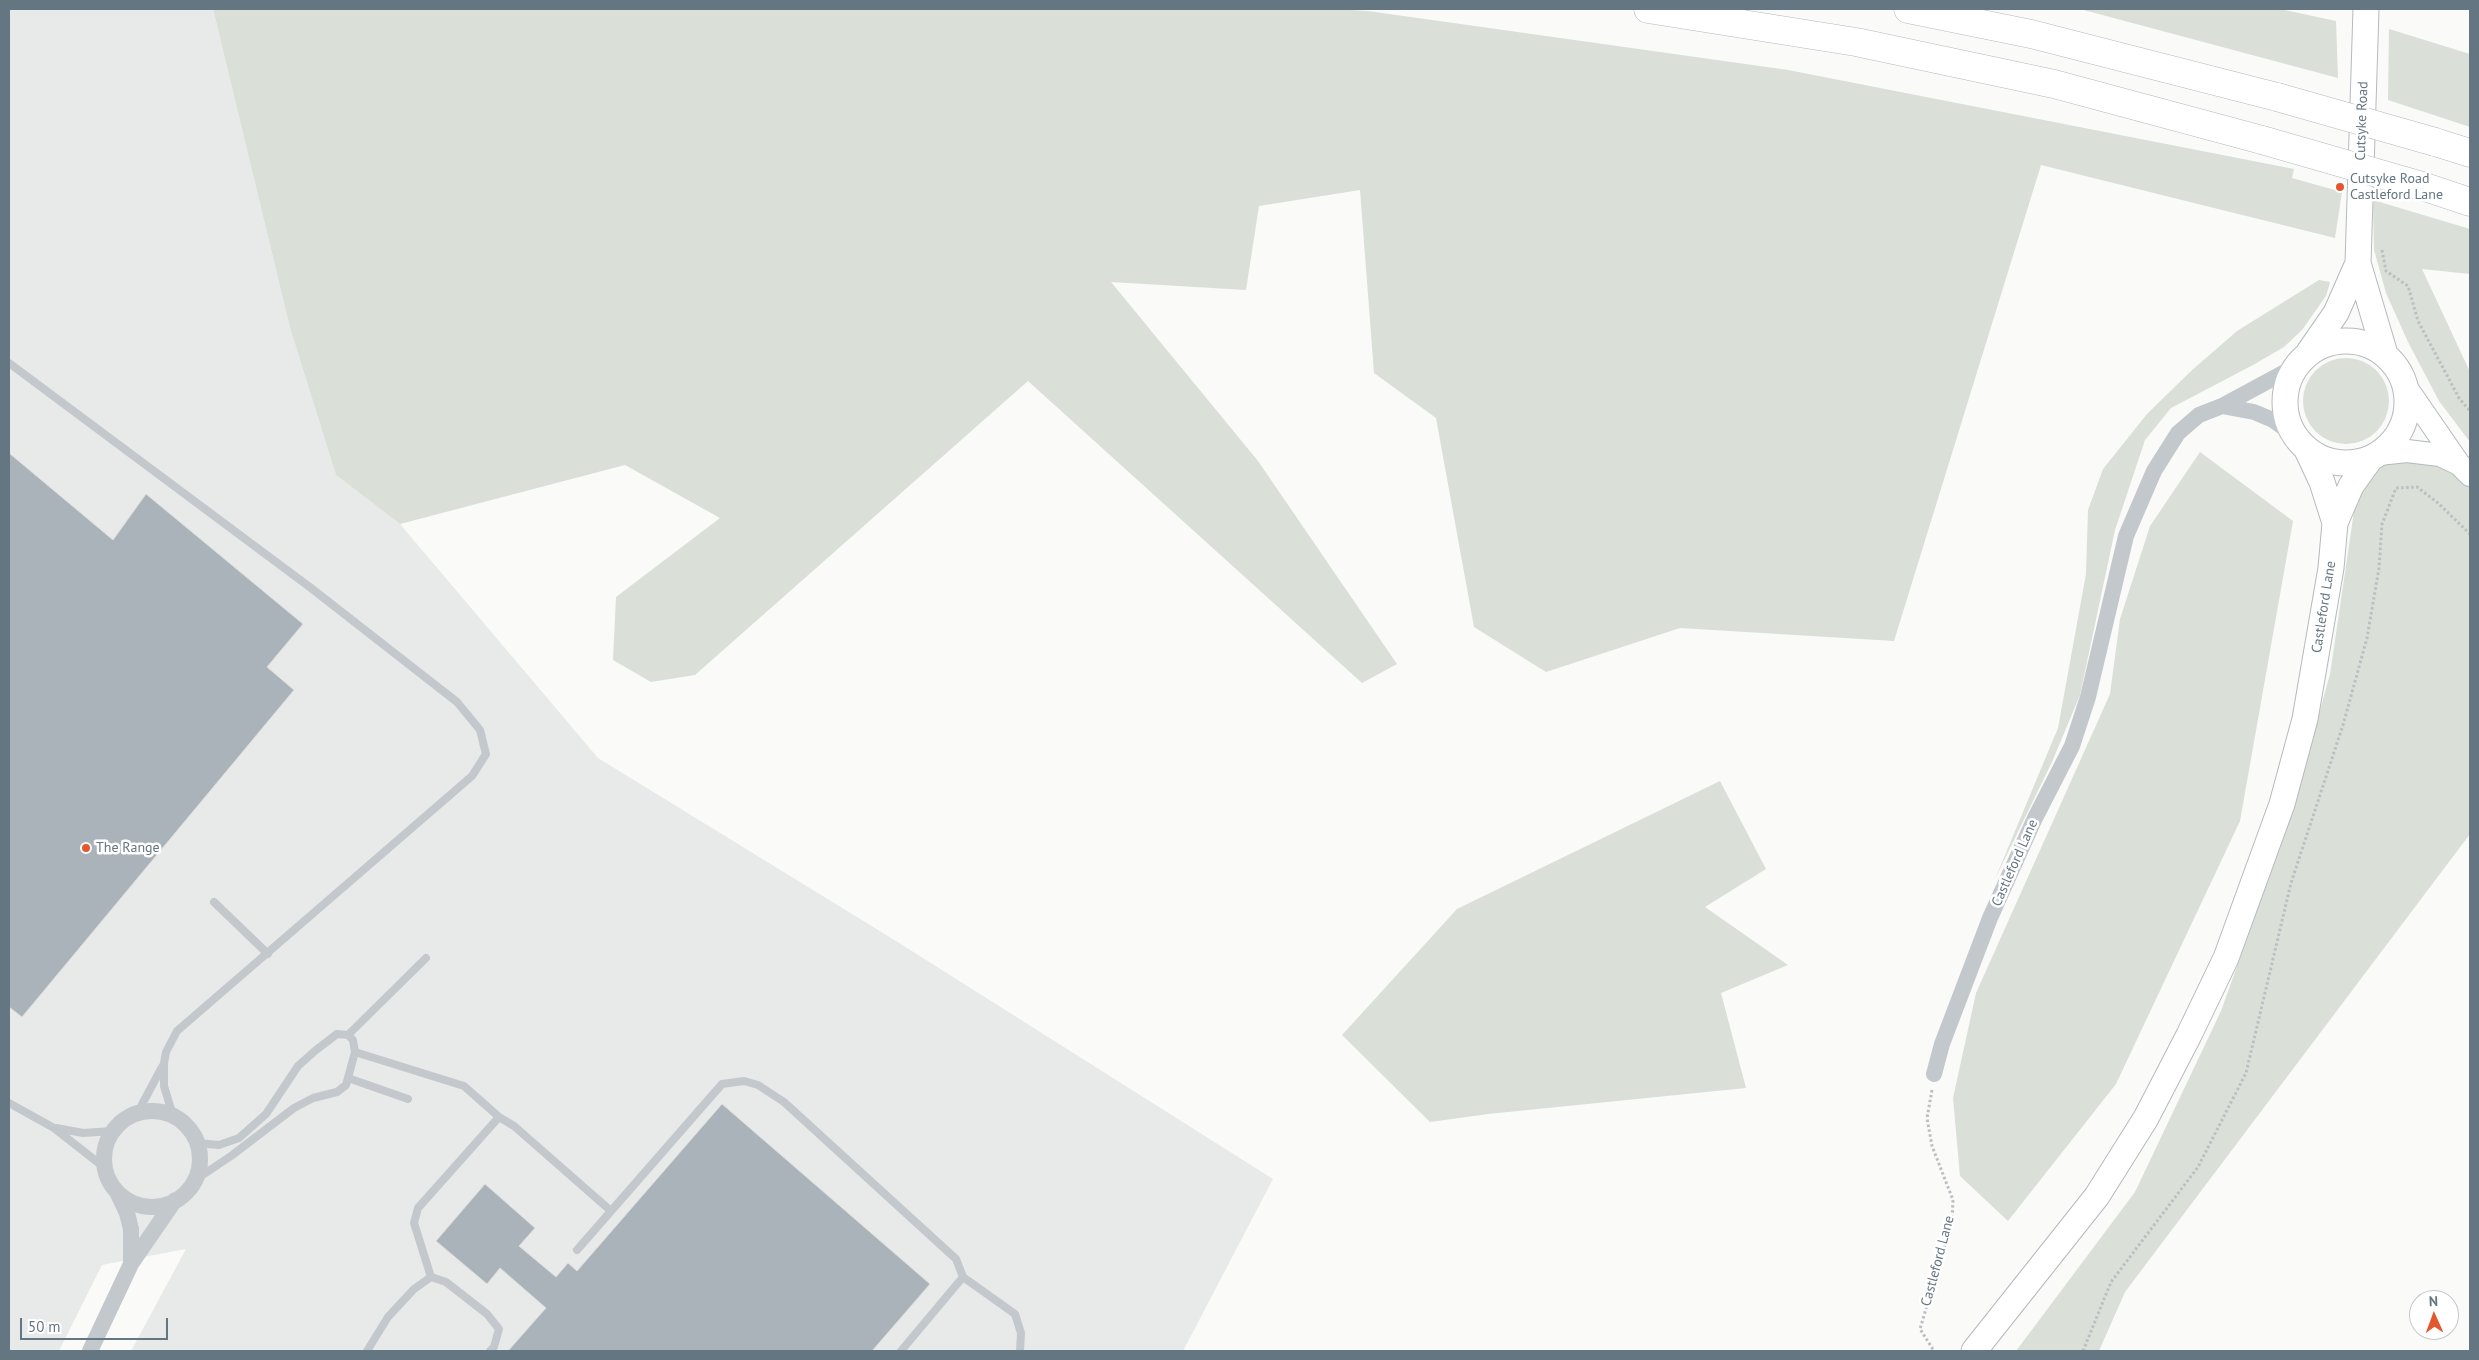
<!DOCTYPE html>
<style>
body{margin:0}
#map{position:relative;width:2479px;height:1360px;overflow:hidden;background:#fafaf8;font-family:"PT Sans",sans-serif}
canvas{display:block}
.frame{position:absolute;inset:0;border:10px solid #657683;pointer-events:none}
.north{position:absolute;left:2409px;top:1290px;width:50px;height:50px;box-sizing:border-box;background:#fff;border:1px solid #c1c8cd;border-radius:50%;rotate:358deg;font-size:14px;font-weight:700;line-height:20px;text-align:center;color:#657683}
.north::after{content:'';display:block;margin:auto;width:18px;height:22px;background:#e4572e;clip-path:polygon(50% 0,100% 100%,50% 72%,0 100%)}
.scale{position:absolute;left:20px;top:1318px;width:148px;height:22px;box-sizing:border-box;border:2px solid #657683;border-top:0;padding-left:6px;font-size:15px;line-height:18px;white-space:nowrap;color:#657683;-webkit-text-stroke:4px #fff;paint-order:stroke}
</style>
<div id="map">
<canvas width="2479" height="1360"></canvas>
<div class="frame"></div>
<div class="north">N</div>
<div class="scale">50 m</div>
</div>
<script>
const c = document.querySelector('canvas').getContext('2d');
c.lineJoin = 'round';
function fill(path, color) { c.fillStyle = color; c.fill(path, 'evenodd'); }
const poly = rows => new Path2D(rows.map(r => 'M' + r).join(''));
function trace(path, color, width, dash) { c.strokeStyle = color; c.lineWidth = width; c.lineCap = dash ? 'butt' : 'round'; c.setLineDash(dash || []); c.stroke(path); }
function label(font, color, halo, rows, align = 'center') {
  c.font = font + ' "PT Sans",sans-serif'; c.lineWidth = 5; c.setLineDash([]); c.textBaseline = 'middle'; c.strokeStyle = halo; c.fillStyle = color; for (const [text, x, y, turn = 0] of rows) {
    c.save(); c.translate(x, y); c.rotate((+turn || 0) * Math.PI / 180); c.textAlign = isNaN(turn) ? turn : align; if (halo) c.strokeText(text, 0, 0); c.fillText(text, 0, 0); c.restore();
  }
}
fill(poly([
 [9,9,213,9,290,328,336,475,400,524,598,758,896,941,1273,1179,1183,1351,131,1351,186,1249,102,1265,59,1351,9,1351]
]), '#e8e9e9');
fill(poly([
 [213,9,1335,9,1368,11,1788,70,2294,169,2292,178,2342,192,2335,238,2041,165,1894,641,1680,628,1546,672,1474,627,1436,418,1374,373,1360,190,1259,206,1246,290,1111,282,1258,461,1397,664,1362,683,1028,381,695,675,651,682,613,660,616,597,720,518,625,465,400,524,336,475,290,328],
 [2080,9,2280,9,2336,21,2338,78],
 [2389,29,2470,54,2470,127,2388,100],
 [2373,200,2470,229,2470,274,2422,269,2470,372,2470,442,2439,401,2408,342,2386,293,2374,250],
 [2319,280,2330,282,2326,296,2302,330,2284,347,2253,365,2171,408,2145,440,2115,530,2080,695,2052,762,1995,879,2058,728,2086,574,2088,510,2103,469,2147,414,2191,371,2237,331],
 '2303 401a43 43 0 1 1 86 0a43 43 0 1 1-86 0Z',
 [2200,452,2293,521,2240,821,2116,1084,2008,1221,1960,1176,1953,1098,1976,993,2110,694,2120,619,2150,526],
 [2435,460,2470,488,2470,834,2125,1292,2099,1351,2016,1351,2135,1192,2221,1011,2290,819,2330,674,2356,498,2381,464],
 [1720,781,1766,869,1705,907,1788,965,1721,993,1746,1088,1488,1114,1430,1122,1342,1035,1457,909]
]), '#dadfd7');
const building = poly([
 [9,453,113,540,146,494,303,624,267,667,294,690,22,1017,9,1007,9,453],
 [722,1104,930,1284,872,1351,508,1351,546,1308,500,1268,487,1284,436,1241,485,1184,535,1228,519,1246,556,1277,568,1263,577,1271,722,1104]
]);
fill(building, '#aab3b9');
trace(building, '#dcdcda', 1);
const secondary = poly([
 [2406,387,2459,464,2470,475],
 [2379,454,2407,451,2440,455,2459,464]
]);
const primary = poly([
 [2366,9,2358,263,2385,354],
 '2285 402a61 61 0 1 1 122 0a61 61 0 1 1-122 0Z',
 [2309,352,2336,313,2358,263],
 [2307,450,2322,482,2335,523],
 [1974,1351,2097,1196,2146,1118,2189,1035,2226,958,2282,804,2305,719,2331,568,2335,523,2351,486,2371,458]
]);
const motorway = poly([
 [1648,9,1856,42,2054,84,2262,140],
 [1908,9,2031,34,2277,97],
 [2435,142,2470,153],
 [2422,186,2470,202]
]);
trace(secondary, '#b3babf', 24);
trace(primary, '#b5babe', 27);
trace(motorway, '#b4b9bd', 29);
trace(poly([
 [2382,250,2386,271,2408,286,2418,321,2459,398,2470,411],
 [1932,1090,1927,1118,1932,1146,1953,1200,1952,1221,1920,1329,1934,1351],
 [2083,1351,2111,1282,2198,1167,2246,1073,2291,883,2343,725,2367,638,2379,568,2382,524,2396,488,2417,487,2438,503,2470,534]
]), '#bbbfc2', 3, [2.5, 2.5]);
trace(poly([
 [9,363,311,588,457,702,480,730,486,754,472,776,177,1031,166,1052,164,1063,164,1086,173,1116],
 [214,902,268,954],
 [348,1035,426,958],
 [355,1052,464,1086,499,1117],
 [348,1078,408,1099],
 [9,1103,54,1128,105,1168],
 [138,1112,162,1067],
 [56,1128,83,1133,112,1131],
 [195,1180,231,1156,294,1108,313,1098,337,1092,346,1085,355,1052,353,1040,348,1035,337,1034,316,1050,298,1066,266,1114,239,1138,219,1145,197,1143],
 [577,1250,722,1084,744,1081,758,1085,784,1102,956,1259,963,1277,901,1351],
 [431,1277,414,1223,418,1208,499,1117,514,1126,611,1211],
 [963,1277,1015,1314,1021,1333,1020,1351],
 [367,1351,388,1317,414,1289,431,1277,446,1282,487,1314,499,1329,494,1347,490,1351]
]), '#c3c8cc', 8);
trace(poly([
 [2222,406,2254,412,2273,420,2294,435],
 [1934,1074,1942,1044,1990,918,2035,818,2072,746,2088,697,2126,536,2154,471,2178,433,2199,415,2222,406,2296,366],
 '104 1159a48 48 0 1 1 96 0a48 48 0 1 1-96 0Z',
 [118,1194,127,1213,131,1229,131,1264],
 [90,1351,131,1264,175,1200]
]), '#c3c8cc', 16);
trace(secondary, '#fff', 22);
trace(primary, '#fff', 25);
trace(motorway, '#fff', 28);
const motorwayBridge = poly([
 [2277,97,2435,142],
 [2262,140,2422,186]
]);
trace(motorwayBridge, '#b4b9bd', 29, []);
trace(motorwayBridge, '#fff', 28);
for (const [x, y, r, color] of [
 [2340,187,5,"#e4572e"],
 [86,848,5,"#e4572e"]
]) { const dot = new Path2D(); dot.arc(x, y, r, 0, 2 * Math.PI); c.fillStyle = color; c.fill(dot); trace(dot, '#fff', 2); }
label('14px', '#657683', '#fff', [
 ["Cutsyke Road",2362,121,-88],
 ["Castleford Lane",2324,607,-81],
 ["Castleford Lane",2015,863,-66],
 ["Castleford Lane",1938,1261,-75]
]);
label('14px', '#657683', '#fff', [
 ["Cutsyke Road",2350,179],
 ["Castleford Lane",2350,195],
 ["The Range",96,848]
], 'left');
</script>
